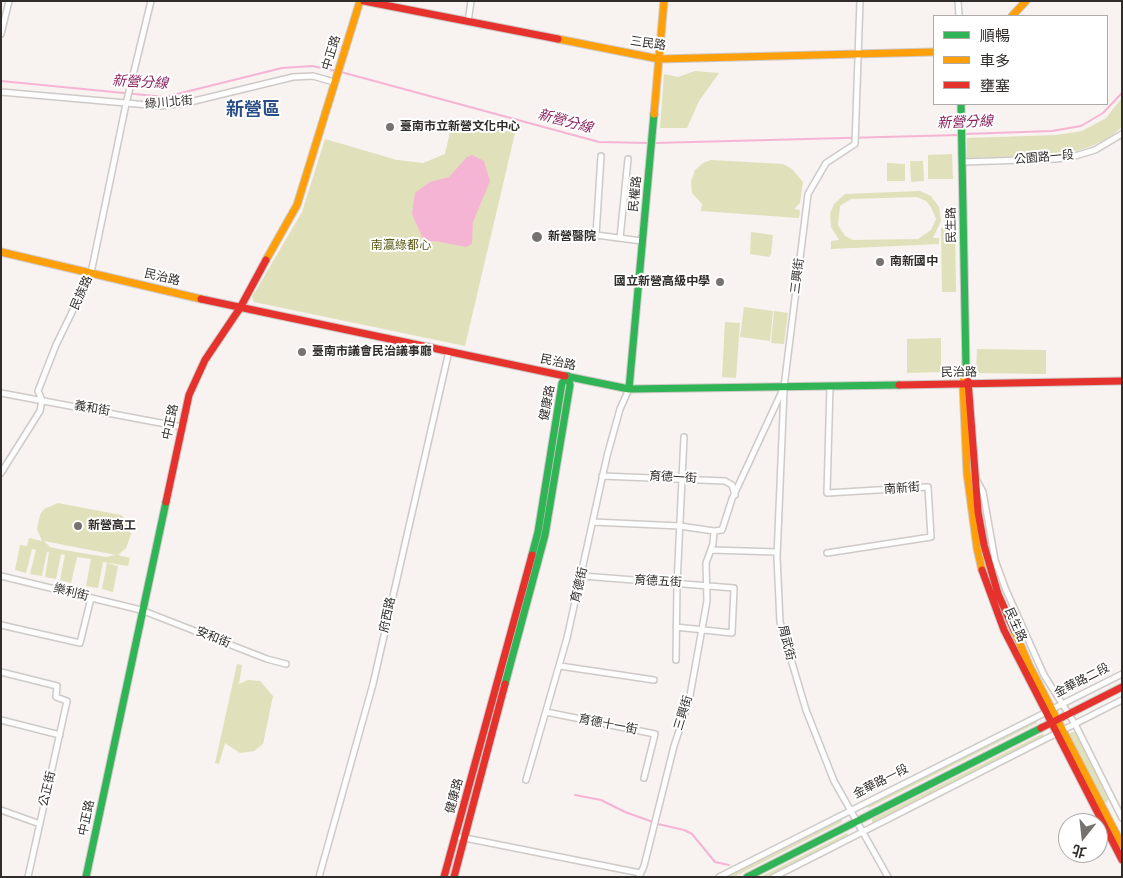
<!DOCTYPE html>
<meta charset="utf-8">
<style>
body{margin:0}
#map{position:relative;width:1123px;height:878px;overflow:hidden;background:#f8f2f0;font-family:"Roboto Condensed","Noto Sans TC",sans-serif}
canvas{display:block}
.frame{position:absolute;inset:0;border:2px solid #312d2b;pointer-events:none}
.legend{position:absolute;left:933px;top:15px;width:175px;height:90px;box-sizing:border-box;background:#fff;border:1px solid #adabaa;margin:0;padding:6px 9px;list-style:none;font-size:15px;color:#312d2b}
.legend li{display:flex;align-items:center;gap:10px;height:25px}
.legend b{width:25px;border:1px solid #adabaa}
.north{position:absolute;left:1058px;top:813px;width:50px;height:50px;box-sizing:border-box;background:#fff;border:1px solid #adabaa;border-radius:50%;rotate:196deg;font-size:14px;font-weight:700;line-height:20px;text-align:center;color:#312d2b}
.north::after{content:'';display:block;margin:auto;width:18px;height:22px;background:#777270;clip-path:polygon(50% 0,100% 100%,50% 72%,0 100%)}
</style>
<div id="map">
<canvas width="1123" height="878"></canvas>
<div class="frame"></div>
<ul class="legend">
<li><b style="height:6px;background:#30b455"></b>順暢</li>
<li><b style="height:6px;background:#ff9f0a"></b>車多</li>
<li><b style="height:6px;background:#e5322d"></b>壅塞</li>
</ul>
<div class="north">北</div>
</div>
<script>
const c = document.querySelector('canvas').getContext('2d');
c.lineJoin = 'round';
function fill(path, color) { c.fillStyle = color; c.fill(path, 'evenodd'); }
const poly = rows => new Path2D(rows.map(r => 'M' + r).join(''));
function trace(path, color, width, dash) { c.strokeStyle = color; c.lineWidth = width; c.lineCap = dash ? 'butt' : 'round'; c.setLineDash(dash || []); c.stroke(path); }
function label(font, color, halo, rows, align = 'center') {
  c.font = font + ' "Roboto Condensed","Noto Sans TC",sans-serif'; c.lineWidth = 4; c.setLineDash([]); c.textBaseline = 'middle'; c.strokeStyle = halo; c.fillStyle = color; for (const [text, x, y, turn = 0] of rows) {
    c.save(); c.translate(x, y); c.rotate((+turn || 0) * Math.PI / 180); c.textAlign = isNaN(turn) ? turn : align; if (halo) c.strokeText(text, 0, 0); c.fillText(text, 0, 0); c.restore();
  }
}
fill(poly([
 [695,71,719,73,699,101,687,128,660,128,664,74,678,77],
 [1122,98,1122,127,1110,137,1092,146,1064,155,967,158,967,138,1056,135,1082,131,1106,118],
 [453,119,515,133,465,346,254,302,252,297,302,212,325,139,397,160,423,163,445,154],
 [952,154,953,179,928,179,928,155],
 [711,160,783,164,792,169,803,182,800,203,794,209,800,210,799,218,701,211,702,204,692,193,691,182,695,170,703,163],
 [910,161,923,161,924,181,911,182],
 [887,163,905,164,905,181,887,181],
 [920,191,931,196,939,207,941,221,933,238,939,238,939,244,831,249,831,241,839,240,831,227,830,214,834,204,845,194],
 [917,197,926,201,931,207,936,219,931,230,918,239,853,240,845,236,838,225,840,206,851,199],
 [941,228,955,228,956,292,942,292],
 [751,232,773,235,771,254,769,257,750,254],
 [744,307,773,311,770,341,740,337],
 [774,311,788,313,784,344,771,343],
 [725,322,740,323,736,378,722,377],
 [941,338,941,372,907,373,907,339],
 [977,349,1046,350,1046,374,976,373],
 [58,503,121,515,126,520,131,534,126,548,118,555,130,558,128,566,103,562,98,588,86,586,91,559,77,557,71,583,60,580,65,555,61,554,56,579,45,577,49,552,47,552,42,576,30,574,36,550,32,549,26,573,15,570,20,545,27,546,29,538,42,541,37,529,40,515,44,509],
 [44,541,116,555,106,557,58,549,50,547],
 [107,563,118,566,113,592,102,589],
 [237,664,242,665,239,684,248,680,260,681,273,696,263,744,254,751,240,753,225,743,219,764,215,763],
 [1037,718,1037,723,869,808,864,805],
 [1072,732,1078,732,1109,797,1107,802,1104,803,1069,734],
 [1042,734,1046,737,872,823,872,819],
 [842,818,842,822,734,877,724,877],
 [847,833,849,837,770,877,760,877]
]), '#e0e0ba');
fill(poly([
 [472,155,484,161,490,181,473,222,472,244,466,247,435,241,425,243,412,214,415,193,430,182,449,177,467,157]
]), '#f5b4d3');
trace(poly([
 [341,72,599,142,649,143],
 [1,81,165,97,282,68,312,66,336,71],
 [964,134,1052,131,1081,126,1103,113,1122,93],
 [654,143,959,135],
 [575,795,601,800,625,812,653,822],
 [658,824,684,830,692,834,715,862,729,865]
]), '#f5b4d3', 2);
const street = poly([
 [958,1,959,16],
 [468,22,471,1],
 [1,34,9,1],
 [1,92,160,106,186,103,293,77,313,76,334,82],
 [601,156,596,235,642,241],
 [962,162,1056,159,1075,156,1095,150,1122,134],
 [620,238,628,159],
 [784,390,777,557,780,622,806,710,834,781,888,877],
 [1,393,182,427],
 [1,473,40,411,42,400,38,391,56,345,91,273,126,104,151,1],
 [602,476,725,481,732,485,735,495],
 [976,479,983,492,995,560,1006,590,1044,675,1075,724,1122,818],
 [593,522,680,526,714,531],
 [711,550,777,552],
 [827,553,931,537,928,487,827,493,830,386],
 [1,576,141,610,267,659,286,664],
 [583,576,734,588,732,633,676,627],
 [1,625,80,643,91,598],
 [676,660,677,584,684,437],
 [560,666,654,680],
 [1,672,57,686,56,697,67,701,28,877],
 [546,712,655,734,644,778],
 [1,720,60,735],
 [526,780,567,638,607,456,620,409,629,389],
 [1,810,40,824],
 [455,836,640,873],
 [319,877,373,684,449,351],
 [639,877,644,866,674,746,689,701,707,601,706,563,713,544,714,531,722,530,732,499,784,387,808,194,826,163,855,144,860,1],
 [719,877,1122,674],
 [774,877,1122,700]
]);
const fast = poly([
 [961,104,966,368],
 [565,376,629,389,899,385],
 [629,389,654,114],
 [532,555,538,532,562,383,568,376],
 [505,684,545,535,570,385,568,376],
 [86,877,166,502],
 [747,877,1041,728]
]);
const slow = poly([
 [1012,16,1026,1],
 [558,39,659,59,934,52],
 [654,114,664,1],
 [1,252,201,299],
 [266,260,297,205,360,1],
 [966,368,963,384,967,473,977,548,982,570],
 [1014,630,1029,665,1122,845]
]);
const jam = poly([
 [364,1,558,39],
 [201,299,565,376],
 [968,381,978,512,984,545,998,594,1014,630],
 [899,385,1122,381],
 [166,502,189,395,205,360,240,308,266,260],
 [982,570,1004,630,1122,860],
 [1041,728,1122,687],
 [444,877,532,555],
 [454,877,505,684]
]);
trace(street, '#cecac8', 8);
trace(fast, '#cecac8', 9);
trace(slow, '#cecac8', 9);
trace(jam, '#cecac8', 9);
trace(street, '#fefdfd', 5);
trace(fast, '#30b455', 7);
trace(slow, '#ff9f0a', 7);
trace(jam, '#e5322d', 7);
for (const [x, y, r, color] of [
 [390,127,5,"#777270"],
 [537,237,6,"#777270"],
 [880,262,5,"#777270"],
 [720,282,5,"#777270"],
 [302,352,5,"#777270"],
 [78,526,5,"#777270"]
]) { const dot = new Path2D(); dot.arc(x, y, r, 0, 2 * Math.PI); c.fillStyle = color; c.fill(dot); trace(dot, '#fff', 2); }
label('12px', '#312d2b', '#fff', [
 ["三民路",648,44,8],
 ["中正路",332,53,-73],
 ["綠川北街",169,103,-5],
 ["公園路一段",1044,158,-5],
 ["民權路",636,194,-84],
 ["民生路",952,225,-91],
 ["三興街",798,276,-83],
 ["民治路",162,278,13],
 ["民族路",82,293,-66],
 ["民治路",558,363,12],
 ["民治路",959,373,-1],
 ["健康路",548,403,-79],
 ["義和街",92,409,10],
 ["中正路",171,422,-78],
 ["育德一街",673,478,3],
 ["南新街",902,489,-4],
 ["育德五街",658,582,3],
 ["育德街",580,585,-77],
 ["樂利街",71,593,14],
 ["府西路",388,615,-78],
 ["民生路",1015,625,66],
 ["安和街",213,638,22],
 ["周武街",786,643,76],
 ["金華路二段",1082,681,-27],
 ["三興街",684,713,-73],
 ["育德十一街",608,725,11],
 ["金華路一段",881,782,-27],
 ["公正街",48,789,-77],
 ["健康路",455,796,-75],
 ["中正路",87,818,-78]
]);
label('bold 12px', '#312d2b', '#fff', [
 ["臺南市立新營文化中心",400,127],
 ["新營醫院",548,237],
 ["南新國中",890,262],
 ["國立新營高級中學",710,282,"right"],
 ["臺南市議會民治議事廳",312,352],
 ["新營高工",88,526]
], 'left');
label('12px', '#575912', '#fff', [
 ["南瀛綠都心",401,246]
]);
label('italic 14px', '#8b2560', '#fff', [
 ["新營分線",140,83,3],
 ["新營分線",565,122,15],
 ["新營分線",965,123,-2]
]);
label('bold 18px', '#294e85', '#fff', [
 ["新營區",253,110]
]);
</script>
